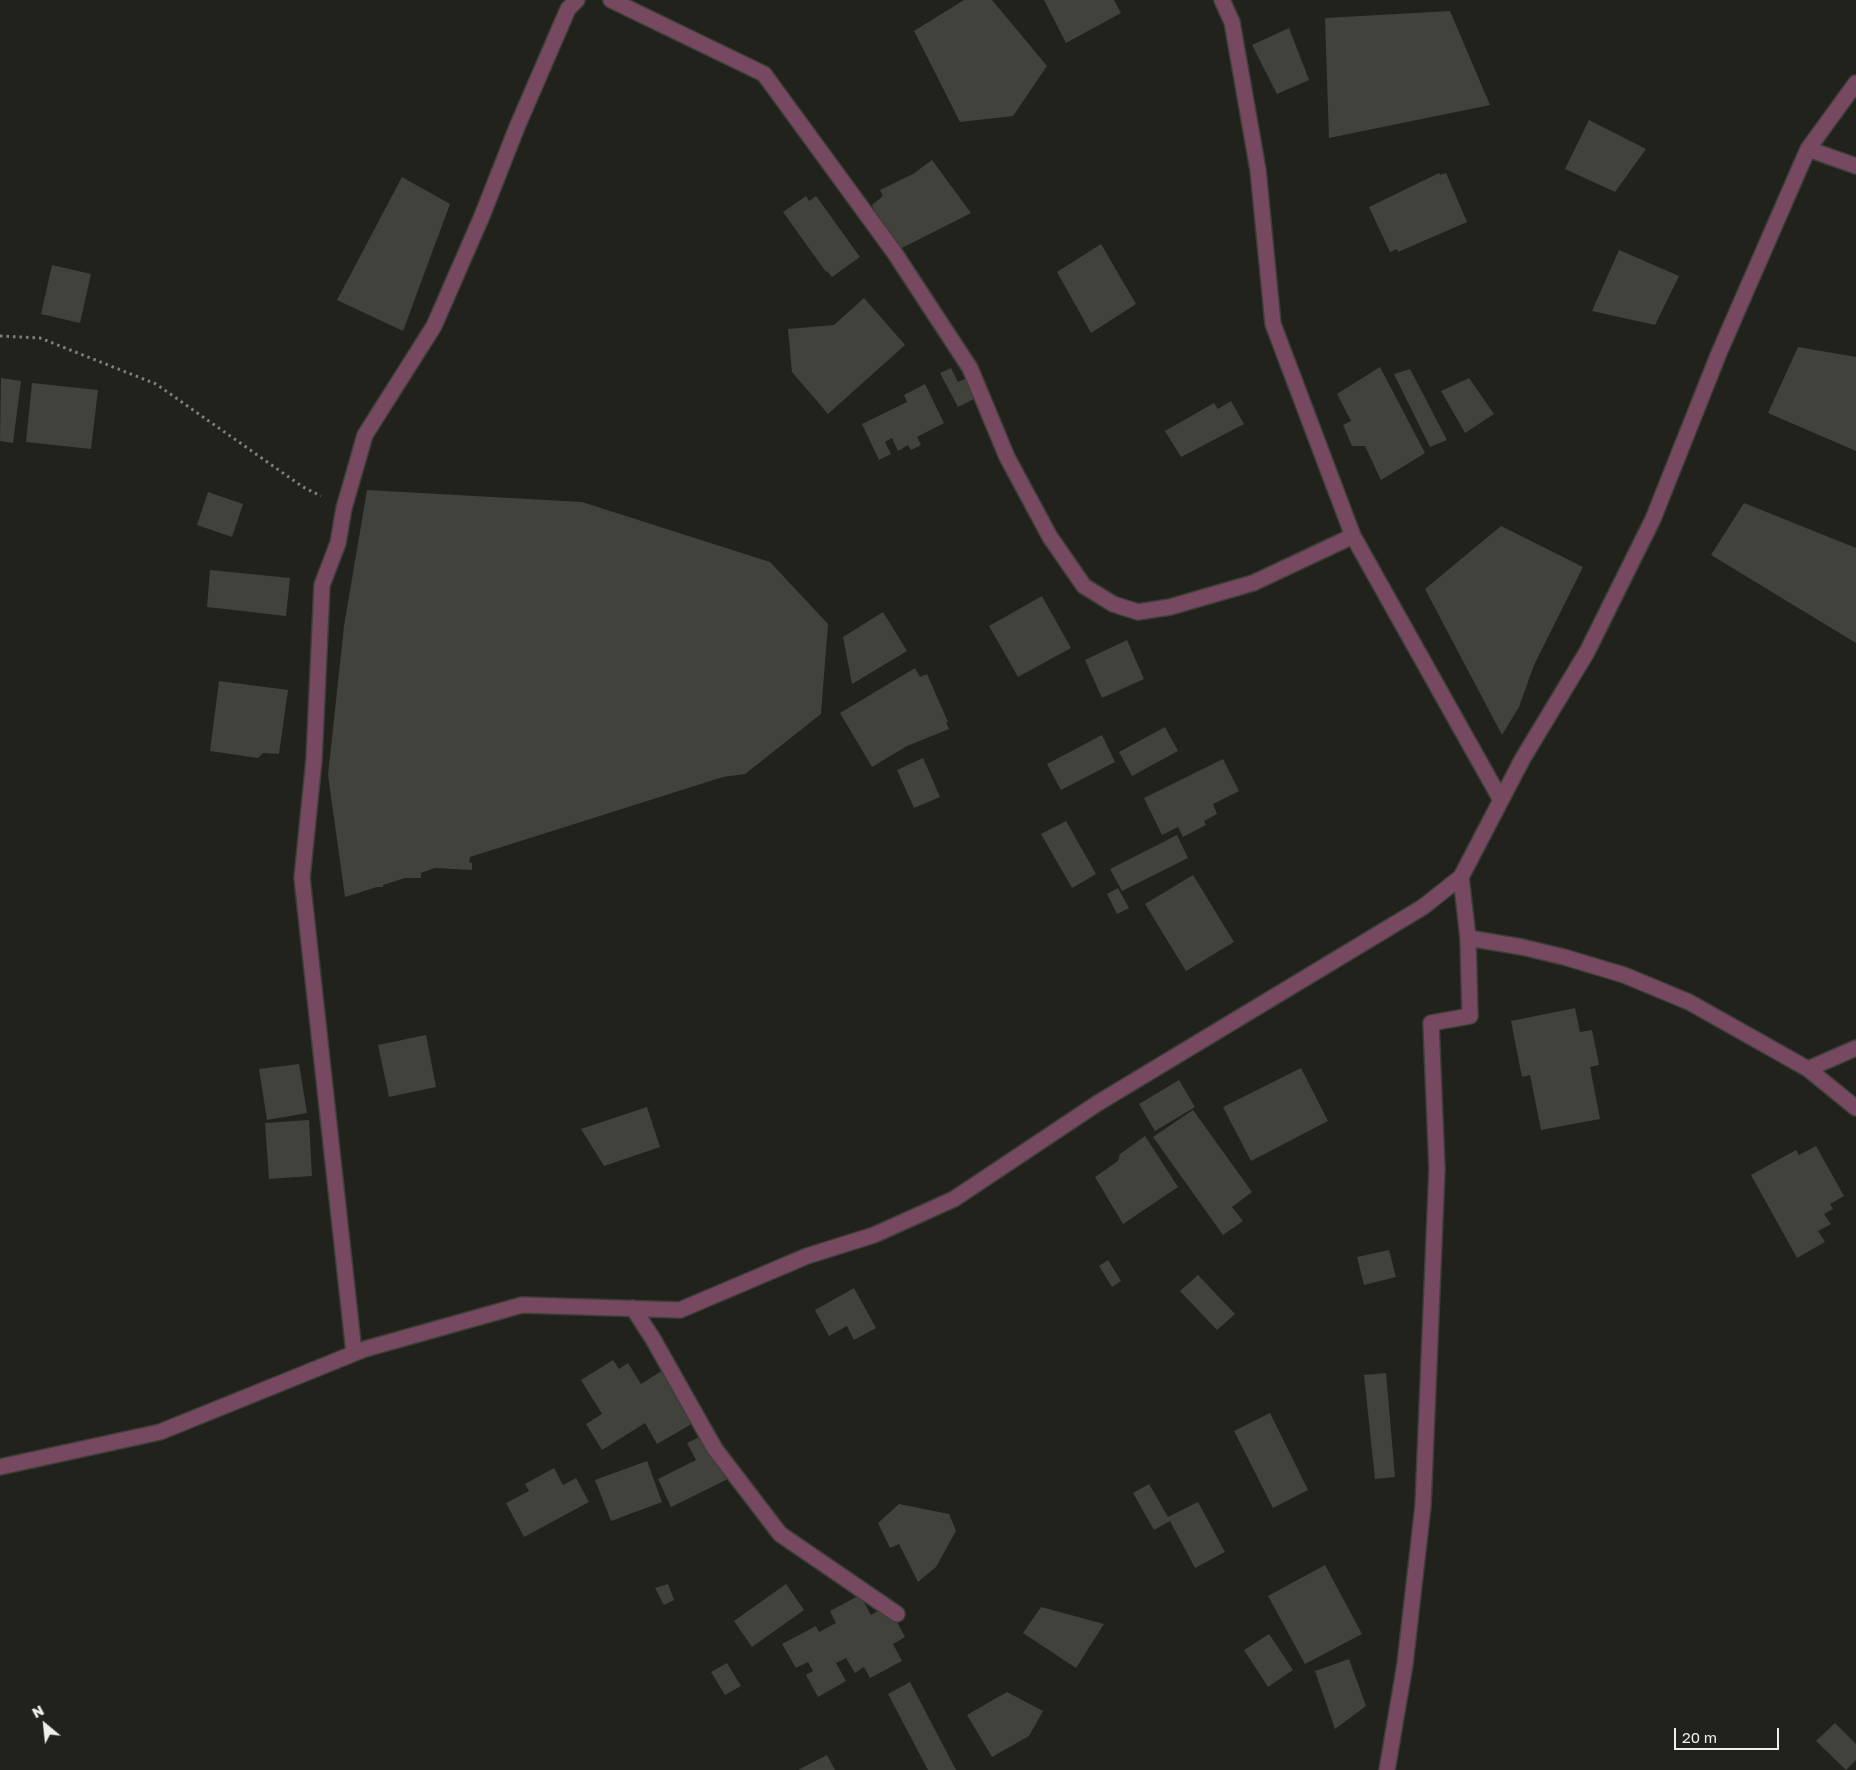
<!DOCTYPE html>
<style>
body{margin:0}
#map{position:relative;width:1856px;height:1770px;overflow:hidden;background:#21221c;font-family:"Golos Text",sans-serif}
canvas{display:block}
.north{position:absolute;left:20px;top:1700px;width:50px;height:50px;-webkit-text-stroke:4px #21221c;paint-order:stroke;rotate:332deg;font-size:14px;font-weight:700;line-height:20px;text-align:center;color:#eff0ec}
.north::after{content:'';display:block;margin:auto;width:18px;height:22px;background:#eff0ec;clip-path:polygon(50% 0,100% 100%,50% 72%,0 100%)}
.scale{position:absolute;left:1674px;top:1728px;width:105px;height:22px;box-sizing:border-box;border:2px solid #eff0ec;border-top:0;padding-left:6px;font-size:15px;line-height:18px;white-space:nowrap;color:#eff0ec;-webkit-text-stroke:4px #21221c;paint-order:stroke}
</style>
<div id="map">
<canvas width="1856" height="1770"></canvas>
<div class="north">N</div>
<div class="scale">20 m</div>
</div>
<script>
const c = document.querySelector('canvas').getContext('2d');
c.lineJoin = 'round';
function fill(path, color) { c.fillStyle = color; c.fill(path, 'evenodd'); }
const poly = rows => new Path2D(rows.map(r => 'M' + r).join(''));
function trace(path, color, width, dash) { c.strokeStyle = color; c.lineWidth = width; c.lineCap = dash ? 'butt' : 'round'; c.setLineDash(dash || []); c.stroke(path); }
fill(poly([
 [964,0,992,0,1047,66,1013,116,960,122,914,31],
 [1044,0,1114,0,1121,13,1066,43],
 [1450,11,1490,105,1329,138,1325,18],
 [1289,28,1309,80,1277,94,1252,45],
 [1589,120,1646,149,1615,192,1565,169],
 [932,160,971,213,894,252,872,205,883,196,880,190,913,174],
 [1439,173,1440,175,1446,173,1467,222,1398,252,1397,249,1390,252,1369,207],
 [402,177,450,204,403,331,337,300],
 [806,196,809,201,816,196,860,257,832,277,827,271,826,272,783,212],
 [1101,244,1136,304,1091,333,1057,272],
 [1619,250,1679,276,1655,325,1592,311],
 [52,265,91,274,80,323,41,314],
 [864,298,905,345,828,414,792,372,788,329,834,325],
 [1798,347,1856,357,1856,451,1768,413],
 [1380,367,1425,453,1381,480,1365,446,1352,446,1343,425,1351,421,1337,394],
 [951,368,958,382,971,376,980,396,958,407,940,373],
 [1410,369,1447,440,1430,447,1394,374],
 [1,378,21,381,13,443,0,441],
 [1469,378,1494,414,1465,433,1441,391],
 [32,383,98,390,91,449,26,442],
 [925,384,944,423,917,437,921,445,911,450,908,445,898,451,892,438,885,442,891,454,879,460,862,424,907,402,904,395],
 [1231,401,1244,424,1181,457,1165,431,1214,403,1218,409],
 [367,490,582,502,770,562,828,624,821,714,745,774,723,777,470,857,469,862,472,863,472,870,435,868,421,873,421,878,405,878,383,885,383,887,377,887,345,897,328,775,344,626],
 [208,492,243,504,232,537,197,525],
 [1744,503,1856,548,1856,643,1711,555],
 [1501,526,1583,567,1534,665,1519,707,1502,735,1425,589],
 [210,570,290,578,286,616,207,607],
 [1042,596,1071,648,1018,677,989,626],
 [883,612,907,651,852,684,843,637],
 [1127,640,1144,679,1102,698,1085,660],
 [915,668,920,677,927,674,948,722,946,722,949,729,907,746,872,767,840,713],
 [219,681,288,690,279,754,263,753,258,758,210,751],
 [1165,727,1178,751,1132,776,1119,752],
 [1102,735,1115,762,1061,790,1047,764],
 [923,758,940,797,914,808,897,770],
 [1223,759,1239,791,1213,804,1217,814,1204,821,1206,825,1183,837,1178,827,1162,835,1144,798],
 [1066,821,1096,874,1072,888,1041,834],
 [1177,835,1188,858,1122,891,1110,869],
 [1193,875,1234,942,1186,971,1145,904],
 [1118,888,1129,908,1117,914,1107,894],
 [1575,1008,1580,1032,1592,1030,1599,1065,1590,1067,1600,1119,1541,1130,1530,1075,1522,1077,1511,1021],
 [426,1035,436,1087,389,1097,378,1045],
 [299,1064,307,1113,267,1120,259,1069],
 [1301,1068,1328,1121,1251,1161,1223,1107],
 [1179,1080,1195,1107,1155,1131,1139,1104],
 [647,1107,660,1147,604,1166,581,1129],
 [1193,1110,1252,1192,1232,1207,1243,1221,1223,1235,1153,1137],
 [309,1120,312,1176,269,1179,265,1123],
 [1145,1136,1178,1187,1123,1224,1095,1177,1118,1161,1120,1154],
 [1816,1146,1844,1196,1830,1204,1833,1209,1824,1214,1831,1224,1818,1231,1825,1242,1797,1258,1751,1175,1796,1150,1799,1155],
 [1389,1250,1396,1277,1364,1285,1357,1257],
 [1108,1260,1121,1281,1112,1287,1099,1266],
 [1198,1275,1235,1314,1217,1330,1180,1291],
 [854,1288,876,1328,854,1340,847,1326,829,1336,815,1310],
 [613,1360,619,1369,628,1363,641,1384,663,1370,695,1422,657,1444,645,1423,602,1450,586,1424,602,1414,581,1380],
 [1386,1373,1395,1477,1375,1479,1364,1375],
 [1270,1413,1308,1490,1273,1508,1234,1431],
 [710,1432,732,1477,671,1507,658,1479,696,1460,687,1443],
 [647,1461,662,1502,611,1521,595,1480],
 [554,1468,563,1485,576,1478,589,1502,524,1537,506,1503,529,1491,525,1484],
 [1149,1484,1168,1517,1198,1502,1225,1552,1195,1568,1170,1521,1154,1530,1133,1493],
 [899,1504,949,1514,956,1531,936,1567,918,1582,899,1544,890,1548,878,1523],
 [1325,1565,1362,1634,1305,1664,1268,1596],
 [668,1584,674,1600,664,1605,655,1588],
 [786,1584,804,1610,752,1647,734,1621],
 [860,1595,871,1615,888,1605,905,1637,893,1644,902,1661,870,1678,864,1667,855,1673,846,1658,836,1663,846,1681,818,1697,806,1675,813,1671,808,1662,796,1668,782,1644,816,1626,819,1632,836,1623,830,1611],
 [1041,1607,1104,1624,1076,1668,1023,1633],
 [1269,1634,1293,1670,1268,1687,1244,1650],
 [1349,1659,1366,1706,1335,1729,1315,1671],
 [727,1663,741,1686,725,1695,711,1672],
 [910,1682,956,1770,928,1770,888,1694],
 [1007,1692,1043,1711,1029,1736,992,1757,967,1715],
 [1835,1723,1856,1744,1856,1760,1846,1770,1816,1741],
 [827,1755,835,1770,798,1770]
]), '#41423b');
const minor = poly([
 [611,0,764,74,894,252,970,368,1007,457,1050,537,1084,586,1113,604,1138,612,1170,607,1253,583,1353,536],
 [1222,0,1232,22,1258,170,1273,324,1353,536,1501,800],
 [1808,149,1856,166],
 [1468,938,1522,947,1564,957,1624,975,1689,1002,1808,1069,1856,1108],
 [1808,1069,1856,1048],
 [633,1308,653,1339,715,1449,780,1534,897,1614],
 [354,1353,302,878,314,760,322,585,338,543,344,508,365,435,434,326,482,216,517,127,568,9,577,0],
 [0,1467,160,1432,365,1349,522,1305,680,1310,807,1256,874,1235,954,1199,1098,1103,1423,907,1461,877,1523,758,1587,652,1653,519,1719,353,1808,149,1856,83],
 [1387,1770,1405,1664,1423,1506,1437,1169,1431,1023,1470,1016,1468,938,1461,877]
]);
trace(minor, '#3e3f39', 18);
trace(poly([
 [0,336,40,338,156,384,303,487,321,496]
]), '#7f807a', 3, [2.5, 4]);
trace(minor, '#774961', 15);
</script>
